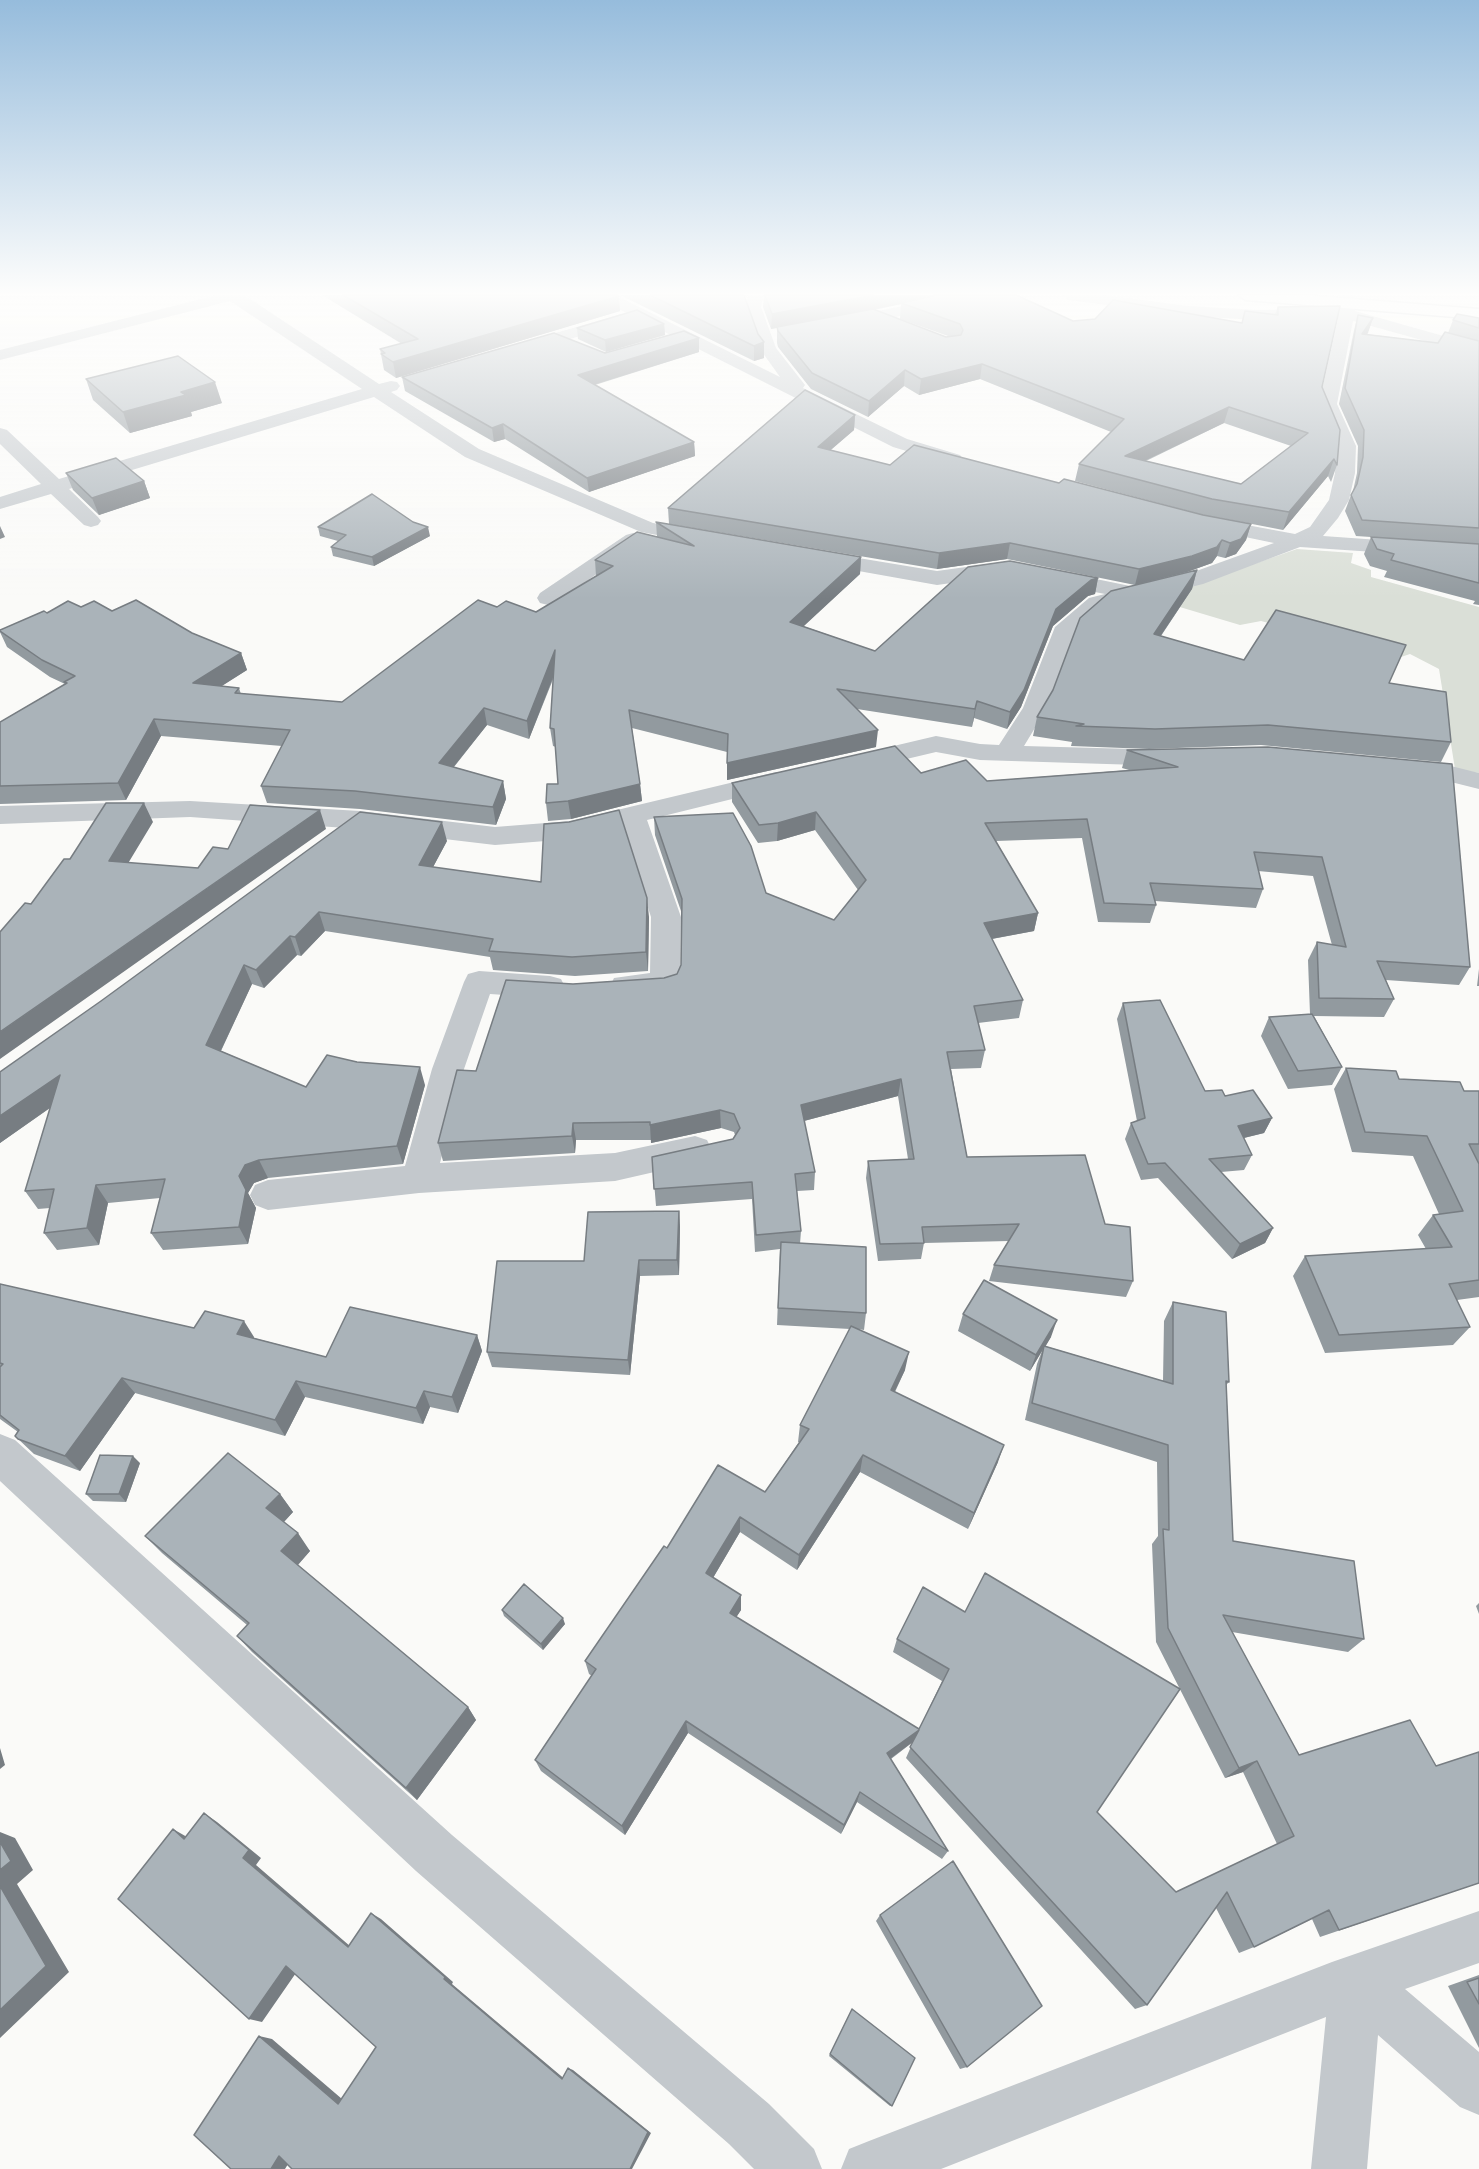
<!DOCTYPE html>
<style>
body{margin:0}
canvas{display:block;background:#fafaf8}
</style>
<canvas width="1479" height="2169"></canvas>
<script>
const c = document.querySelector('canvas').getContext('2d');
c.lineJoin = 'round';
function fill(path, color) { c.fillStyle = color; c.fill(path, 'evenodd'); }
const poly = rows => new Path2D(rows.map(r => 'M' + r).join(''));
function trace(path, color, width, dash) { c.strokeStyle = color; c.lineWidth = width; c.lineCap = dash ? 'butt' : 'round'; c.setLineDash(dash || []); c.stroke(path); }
fill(poly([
 [1297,549,1353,553,1351,563,1371,570,1371,577,1479,607,1479,773,1455,769,1439,669,1410,654,1398,658,1261,621,1240,625,1153,599]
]), '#dadfd7');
const major = poly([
 [1238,295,1304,295,1479,309,1479,319,1246,300,1238,295]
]);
trace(major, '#b5babe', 3);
fill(poly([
 [217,295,244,295,379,384,391,381,397,382,400,386,397,390,391,392,479,449,653,523,707,533,710,537,707,541,700,543,641,532,465,457,374,397,69,489,98,517,101,521,98,525,91,527,84,525,51,494,0,509,0,497,41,484,0,444,0,428,7,430,59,479,362,389,230,301,0,360,0,350,217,295],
 [595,295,615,295,780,377,760,349,745,307,748,295,764,295,761,307,776,348,805,385,803,388,907,439,960,455,963,459,960,463,953,465,893,447,597,298,595,295],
 [1061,295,1104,295,1188,306,1257,310,1339,309,1339,295,1355,295,1355,311,1479,346,1479,356,1353,321,1337,404,1356,446,1355,473,1349,500,1338,518,1323,536,1479,547,1479,559,1300,547,1203,584,1105,608,1074,635,1047,708,1024,746,1170,750,1179,753,1183,758,1179,763,1170,766,980,760,936,752,856,771,847,769,843,763,847,757,936,736,980,744,999,745,1023,708,1055,627,1089,598,1105,594,1044,582,1041,577,1044,572,1052,570,1135,587,1188,574,1274,543,1197,527,1194,523,1197,519,1204,517,1295,534,1310,527,1329,500,1335,473,1336,446,1319,404,1338,319,1257,320,1188,316,1069,300,1061,295],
 [924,302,930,304,932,307,930,310,841,328,833,323,841,318,924,302],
 [622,314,628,316,630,319,628,322,519,354,511,349,513,345,622,314],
 [633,533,640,535,644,539,640,543,556,603,548,605,540,603,537,598,540,593,626,535,633,533],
 [816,551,937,571,1002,562,1010,564,1013,569,1010,574,1002,576,937,585,808,562,805,557,808,552,816,551],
 [1410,761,1443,764,1479,773,1479,789,1443,780,1401,775,1397,769,1401,763,1410,761],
 [776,772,785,774,789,780,785,786,647,820,681,917,680,983,676,991,665,994,625,997,614,994,610,986,614,978,650,973,651,917,622,826,571,839,495,845,360,829,190,817,0,824,0,806,190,801,360,811,495,827,571,821,776,772],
 [479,971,550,976,561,979,565,987,561,995,550,998,490,994,464,1069,440,1163,615,1153,695,1136,707,1140,712,1150,707,1160,615,1181,419,1193,268,1210,255,1205,250,1195,255,1185,268,1180,405,1166,432,1069,464,982,468,974,479,971],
 [0,1434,15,1440,452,1835,769,2104,814,2149,822,2169,754,2169,729,2144,416,1871,0,1481,0,1434],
 [1479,1911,1479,1963,1405,1989,1479,2052,1479,2115,1460,2107,1378,2035,1367,2169,1311,2169,1326,2017,941,2169,841,2169,849,2149,869,2141,1332,1962,1479,1911]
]), '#c3c8cc');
fill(major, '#fff');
fill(poly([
 [322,295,617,295,620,311,396,378,384,370,380,349,402,344],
 [620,295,746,295,745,299,764,358,754,361],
 [764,295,1016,295,1073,321,1242,323,1275,314,1278,307,1322,387,1337,465,1331,482,1328,476,1283,530,1211,516,1251,524,1246,540,1236,554,1225,558,1217,556,1212,563,1187,572,1135,585,1007,559,937,569,669,524,668,508,855,415,854,430,830,450,890,465,1059,483,1207,516,1075,481,1079,464,1111,432,980,379,919,395,904,386,868,417,811,389,778,347,777,343,777,328,771,329,763,307],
 [901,304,900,319,948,336,946,337,874,310],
 [1224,423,1291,446,1241,484,1146,461],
 [1358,315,1373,318,1367,334,1438,343,1448,333,1453,320,1479,318,1479,605,1473,604,1475,601,1384,577,1387,571,1370,566,1364,554,1371,537,1356,536,1345,511,1351,495,1353,491,1357,473,1358,446,1339,404,1354,330],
 [664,324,665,335,606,352,578,339,577,328],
 [699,338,699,352,595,385,694,442,695,456,589,492,505,439,494,442,405,391,402,377,605,353],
 [86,379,222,403,191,412,192,416,130,433,93,400],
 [66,473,144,481,150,498,99,515,73,490],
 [656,522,861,557,860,574,803,626,875,651,1098,578,1095,594,1088,596,1053,626,1021,707,1007,729,974,718,972,727,857,709,876,747,727,780,727,752,632,728,640,784,642,801,571,819,548,821,546,803,558,784,556,747,553,746,550,728,554,677,529,739,487,725,454,767,503,781,506,799,496,825,360,809,267,803,261,786,282,746,161,736,126,800,0,804,0,722,65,684,50,677,7,647,0,632,0,630,47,613,81,607,112,611,192,633,241,653,247,670,221,686,239,688,241,694,342,702,497,607,536,612,596,576,595,560,657,537],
 [318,527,430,536,374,566,333,556,331,547,338,541,320,536],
 [1197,570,1192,589,1161,636,1244,660,1389,683,1451,742,1441,762,1261,745,1149,749,1071,746,1072,742,1033,736,1037,717],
 [1268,747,1470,967,1459,985,1386,980,1394,999,1384,1017,1314,1016,1342,1067,1332,1085,1288,1089,1261,1036,1269,1017,1310,1014,1308,960,1317,942,1332,945,1313,876,1258,871,1263,889,1256,908,1155,901,1156,905,1150,923,1098,922,1082,838,996,841,1038,913,1034,931,992,939,1023,1000,1019,1018,978,1023,985,1050,981,1068,951,1069,967,1157,1105,1224,1133,1281,1126,1297,989,1281,994,1265,1009,1241,924,1243,921,1259,878,1261,866,1178,868,1161,908,1159,898,1096,804,1121,815,1172,814,1190,797,1191,801,1231,800,1244,866,1313,864,1330,858,1329,905,1370,895,1392,998,1462,968,1529,860,1472,797,1570,740,1532,713,1578,741,1595,741,1610,736,1617,919,1729,942,1681,893,1652,897,1639,923,1587,1097,1812,1176,1892,1277,1844,1243,1772,1225,1778,1156,1642,1152,1544,1158,1536,1157,1462,1025,1420,1037,1364,1042,1351,1030,1371,958,1331,963,1314,1051,1337,1045,1346,1163,1381,1164,1321,1173,1302,1229,1382,1226,1385,1233,1541,1364,1639,1348,1652,1232,1632,1299,1755,1479,1883,1320,1937,1312,1919,1254,1947,1239,1953,1216,1908,1147,2005,1135,2009,906,1758,913,1742,891,1759,948,1851,942,1859,857,1802,841,1834,688,1733,625,1835,541,1771,535,1760,592,1676,589,1674,585,1661,667,1548,765,1492,799,1442,798,1442,800,1425,850,1329,777,1325,780,1249,755,1252,752,1199,656,1206,652,1157,733,1139,735,1135,734,1132,721,1128,651,1143,651,1140,576,1140,575,1153,443,1161,438,1143,476,1071,573,984,664,978,677,974,681,965,682,914,655,835,654,817,766,893,834,920,858,890,815,830,777,841,758,843,732,802,732,783,921,773,987,781,1129,770,1122,768,1127,750],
 [447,841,433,867,649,917,648,971,575,976,493,970,490,957,325,931,301,956,297,955,264,988,252,984,221,1051,306,1087,425,1085,403,1164,268,1178,254,1183,248,1193,256,1208,248,1244,163,1250,151,1233,160,1198,108,1203,99,1245,57,1250,44,1233,50,1208,38,1209,25,1191,50,1108,0,1143,0,1072],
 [1479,969,1479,986,1477,986],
 [1123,1003,1205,1091,1225,1096,1272,1118,1264,1133,1244,1138,1252,1155,1244,1170,1221,1172,1273,1228,1265,1243,1232,1259,1158,1178,1141,1180,1125,1139,1131,1123,1137,1121,1117,1019],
 [1346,1068,1399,1079,1464,1091,1479,1091,1479,1297,1457,1300,1470,1327,1453,1345,1325,1353,1293,1276,1305,1256,1426,1249,1418,1235,1433,1215,1439,1214,1413,1156,1352,1152,1334,1089],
 [679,1211,680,1227,679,1275,640,1276,630,1375,492,1367,487,1352,584,1261],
 [0,1284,194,1328,254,1337,254,1338,326,1357,477,1335,482,1351,458,1413,430,1407,423,1424,305,1397,285,1436,135,1393,80,1471,34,1454,15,1436,18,1432,0,1419],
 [140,1463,126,1502,93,1501,86,1494],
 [280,1494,293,1512,284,1522,310,1551,298,1565,468,1707,476,1720,417,1800,252,1652,237,1636,247,1625,162,1553,145,1536],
 [1479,1603,1479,1614,1476,1606],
 [502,1610,565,1624,543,1650,504,1616],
 [880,1915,967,2067,960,2069,876,1921],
 [1479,1975,1479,2048,1448,1986],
 [852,2009,892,2106,890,2106,829,2056]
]), '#929a9f');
fill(poly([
 [873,295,925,295,925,300,901,303,901,304,771,329,772,314],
 [619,296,620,311,396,378,393,362],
 [1373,318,1368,333,1357,348,1362,334],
 [664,324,665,335,606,352,605,340],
 [699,338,699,352,580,389,578,375],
 [764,342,764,358,754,361,754,346],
 [982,364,980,379,919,395,921,379],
 [905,370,904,386,868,417,869,401],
 [215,382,222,403,191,412,192,416,130,433,123,412,181,392],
 [1229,407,1224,423,1121,472,1125,456],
 [855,415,854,430,817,462,818,447],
 [503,424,505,439,494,442,492,428],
 [694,442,695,456,589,492,587,478],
 [1334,459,1328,476,1283,530,1289,512],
 [144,481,150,498,99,515,92,498],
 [1251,524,1246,540,1236,554,1225,558,1230,543],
 [0,526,5,537,0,539],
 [428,527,430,536,374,566,372,557],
 [1222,540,1217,556,1212,563,1187,572,1135,585,1139,569],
 [1010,543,1007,559,937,569,939,553],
 [861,557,860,574,790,639,790,622],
 [1197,570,1192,589,1149,653,1154,634],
 [1098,578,1095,594,1088,596,1053,626,1021,707,1007,729,1010,712,1056,609,1091,580],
 [555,650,557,667,529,739,527,721],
 [241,653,247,670,200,700,193,683],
 [977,701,974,718,972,727,975,709],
 [484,708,487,725,443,780,439,763],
 [154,719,161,736,126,800,118,783],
 [878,730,876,747,727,780,727,763],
 [503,781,506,799,496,825,493,807],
 [640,784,642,801,571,819,568,801],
 [144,803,153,822,118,880,109,861],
 [320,810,326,829,0,1059,0,1032],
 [816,812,815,830,777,841,778,823],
 [442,822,447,841,424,884,419,865],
 [647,898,649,917,648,971,646,952],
 [319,912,325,931,301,956,295,937],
 [1038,913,1034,931,980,941,984,923],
 [290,936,297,955,264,988,256,970],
 [244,965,252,984,215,1063,206,1045],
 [420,1067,425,1085,403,1164,397,1146],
 [60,1075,71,1093,0,1143,0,1116],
 [901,1079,898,1096,800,1122,801,1105],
 [720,1110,721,1128,651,1143,650,1125],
 [1272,1118,1264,1133,1231,1141,1238,1126],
 [573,1123,576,1140,575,1153,572,1136],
 [259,1160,268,1178,254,1183,248,1193,256,1208,248,1244,239,1227,239,1176,245,1165],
 [96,1185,108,1203,99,1245,87,1228],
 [679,1211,680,1227,679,1275,677,1260],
 [1273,1228,1265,1243,1232,1259,1240,1244],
 [639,1260,640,1276,630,1375,628,1360],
 [1057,1320,1051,1337,1044,1349,1044,1346,1042,1351,1030,1371,1036,1355],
 [244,1321,254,1337,247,1350,237,1334],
 [477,1335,482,1351,458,1413,452,1397],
 [909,1352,905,1370,887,1407,891,1390],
 [122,1378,135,1393,80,1471,65,1456],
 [296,1381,305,1397,285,1436,275,1420],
 [424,1391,430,1407,423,1424,416,1408],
 [1004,1445,998,1462,968,1529,974,1513],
 [863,1455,860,1472,797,1570,799,1555],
 [133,1456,140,1463,126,1502,119,1494],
 [280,1494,293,1512,280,1526,266,1508],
 [740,1517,740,1532,707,1588,706,1573],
 [298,1533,310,1551,295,1568,281,1551],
 [741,1595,741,1610,730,1627,730,1613],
 [563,1618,565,1624,543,1650,541,1644],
 [468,1707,476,1720,417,1800,406,1788],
 [686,1721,688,1733,625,1835,622,1826],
 [919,1730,914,1741,883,1764,887,1753],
 [0,1748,5,1765,0,1769],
 [1257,1761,1243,1772,1225,1778,1239,1768],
 [860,1792,857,1802,841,1834,844,1825],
 [204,1813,217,1822,261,1858,256,1865,358,1953,348,1947,243,1858],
 [173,1829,187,1837,184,1839],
 [0,1832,15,1838,33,1870,17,1884,69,1972,0,2038],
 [371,1913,381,1919,453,1982,452,1984,567,2081,562,2079,444,1979],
 [286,1966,298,1970,262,2022,249,2019],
 [259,2036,272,2039,349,2105,338,2104],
 [568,2068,573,2070,651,2133,632,2169,630,2169],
 [279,2156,293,2156,285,2169,271,2169]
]), '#777d82');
const building = poly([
 [343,295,617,295,619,296,393,362,381,354,385,353,380,349,418,339,343,295],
 [650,295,744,295,758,334,764,342,754,346,650,295],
 [765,295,873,295,772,314,765,295],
 [934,295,1016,295,1073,321,1095,319,1113,300,1242,323,1245,311,1278,315,1278,307,1340,306,1322,387,1340,430,1337,465,1334,459,1289,512,1212,499,1079,464,1124,419,982,364,921,379,905,370,869,401,812,373,778,331,777,327,873,309,946,337,961,335,963,330,960,324,901,303,933,296,934,295],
 [1229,407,1308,433,1241,484,1125,456,1229,407],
 [637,310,664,324,605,340,577,328,637,310],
 [1457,314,1479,318,1479,328,1453,320,1457,314],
 [1358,315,1373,318,1362,334,1438,343,1445,332,1479,341,1479,528,1362,520,1351,495,1357,484,1363,457,1364,430,1345,388,1358,315],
 [684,331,699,338,578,375,694,442,587,478,503,424,492,428,402,377,554,333,605,353,684,331],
 [178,356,215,382,181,392,186,395,123,412,86,379,178,356],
 [805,390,855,415,818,447,890,465,914,445,1059,483,1064,479,1203,515,1251,524,1241,539,1230,543,1222,540,1217,547,1192,556,1139,569,1010,543,939,553,668,508,805,390],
 [116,458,144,481,92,498,66,473,116,458],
 [372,494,413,522,428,527,372,557,331,547,346,535,318,527,372,494],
 [656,522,861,557,790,622,875,651,968,567,1010,561,1098,578,1091,580,1056,609,1024,690,1010,712,977,701,975,709,837,689,878,730,727,763,728,734,629,710,640,784,568,801,546,803,547,784,558,784,554,729,550,728,555,650,527,721,484,708,439,763,503,781,493,807,355,791,261,786,290,730,154,719,118,783,0,786,0,722,67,683,64,682,75,676,42,660,0,631,0,630,44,611,47,613,68,601,81,607,94,601,112,611,136,600,192,633,241,653,193,683,239,688,235,693,342,702,478,600,497,607,506,601,536,612,613,566,595,560,637,532,694,546,656,522],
 [1371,537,1479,544,1479,583,1391,560,1394,554,1377,549,1371,537],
 [1197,570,1154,634,1244,660,1276,610,1406,645,1389,683,1446,692,1451,742,1268,725,1155,729,1076,726,1084,724,1037,717,1053,690,1080,618,1111,591,1197,570],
 [895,746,921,773,966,760,987,781,1178,767,1127,750,1268,747,1452,764,1470,967,1377,961,1394,999,1319,998,1317,942,1346,947,1322,857,1254,852,1263,889,1150,883,1156,905,1104,903,1087,819,985,823,1038,913,984,923,1023,1000,974,1006,985,1050,947,1052,967,1157,1085,1155,1105,1224,1130,1227,1133,1281,994,1265,1019,1224,922,1227,924,1243,880,1244,868,1161,914,1159,901,1079,801,1105,815,1172,795,1174,801,1231,756,1235,752,1182,654,1189,652,1157,733,1139,740,1128,734,1114,720,1110,650,1125,650,1122,573,1123,572,1136,438,1143,457,1070,476,1071,506,980,573,984,664,978,677,974,681,965,682,899,654,817,733,813,751,846,766,893,834,920,866,880,816,812,778,823,759,825,732,783,895,746],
 [106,803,144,803,109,861,198,868,213,847,228,849,250,805,320,810,0,1032,0,932,25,903,31,904,64,859,70,859,106,803],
 [619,810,647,898,646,952,572,957,489,951,493,939,319,912,295,937,290,936,256,970,244,965,206,1045,306,1087,327,1055,357,1062,420,1067,397,1146,259,1160,245,1165,239,1176,246,1190,239,1227,151,1233,165,1179,96,1185,87,1228,44,1233,54,1189,25,1191,60,1075,0,1116,0,1072,101,1001,360,812,442,822,419,865,541,882,544,824,569,822,619,810],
 [1160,1000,1205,1091,1222,1090,1225,1096,1253,1090,1272,1118,1238,1126,1252,1155,1209,1159,1273,1228,1240,1244,1165,1163,1148,1164,1131,1123,1145,1118,1123,1003,1160,1000],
 [1312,1014,1342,1067,1298,1071,1269,1017,1312,1014],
 [1346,1068,1396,1071,1399,1079,1460,1082,1464,1091,1479,1091,1479,1144,1469,1144,1479,1164,1479,1280,1449,1284,1470,1327,1339,1335,1305,1256,1452,1247,1433,1215,1463,1211,1427,1136,1365,1132,1346,1068],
 [679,1211,677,1260,639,1260,628,1360,487,1352,497,1261,584,1261,588,1212,679,1211],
 [781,1242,866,1247,866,1313,778,1308,781,1242],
 [984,1280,1057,1320,1036,1355,963,1314,984,1280],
 [0,1284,194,1328,205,1311,244,1321,237,1334,326,1357,350,1307,477,1335,452,1397,424,1391,416,1408,296,1381,275,1420,122,1378,65,1456,18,1439,15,1436,19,1430,0,1415,0,1367,3,1364,0,1363,0,1284],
 [1173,1302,1226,1312,1229,1382,1226,1381,1233,1541,1354,1561,1364,1639,1223,1615,1299,1755,1410,1720,1436,1766,1479,1752,1479,1883,1339,1930,1329,1910,1254,1947,1227,1892,1147,2005,910,1747,919,1730,887,1753,948,1851,860,1792,844,1825,686,1721,622,1826,535,1760,596,1669,585,1661,664,1546,667,1548,718,1465,765,1492,809,1429,800,1425,851,1326,909,1352,891,1390,1004,1445,974,1513,863,1455,799,1555,740,1517,706,1573,741,1595,730,1613,919,1729,949,1669,897,1639,923,1587,965,1612,985,1573,1180,1689,1097,1812,1176,1892,1294,1836,1257,1761,1239,1768,1168,1628,1163,1529,1169,1530,1168,1445,1032,1403,1044,1346,1173,1384,1173,1302],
 [228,1453,280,1494,266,1508,298,1533,281,1551,468,1707,406,1788,237,1636,249,1623,145,1536,228,1453],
 [100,1455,133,1456,119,1494,86,1494,100,1455],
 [524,1584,563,1618,541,1644,502,1610,524,1584],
 [204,1813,249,1850,243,1858,348,1947,371,1913,445,1977,444,1979,562,2079,568,2068,648,2132,630,2169,292,2169,279,2156,271,2169,231,2169,194,2135,259,2036,338,2104,376,2047,286,1966,249,2019,118,1899,173,1829,184,1839,204,1813],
 [0,1842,11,1861,0,1870,0,1842],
 [953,1861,1042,2006,967,2067,880,1915,953,1861],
 [0,1886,46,1966,0,2010,0,1886],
 [1479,1978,1479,2004,1467,1982,1479,1978],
 [852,2009,915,2058,892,2106,830,2054,852,2009]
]);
fill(building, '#aab3b9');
trace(building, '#777d82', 1.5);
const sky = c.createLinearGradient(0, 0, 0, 599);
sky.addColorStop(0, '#96bcdc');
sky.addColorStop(0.49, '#fdfdfc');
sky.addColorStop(1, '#fdfdfc00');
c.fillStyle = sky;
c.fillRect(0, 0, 1479, 599);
</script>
